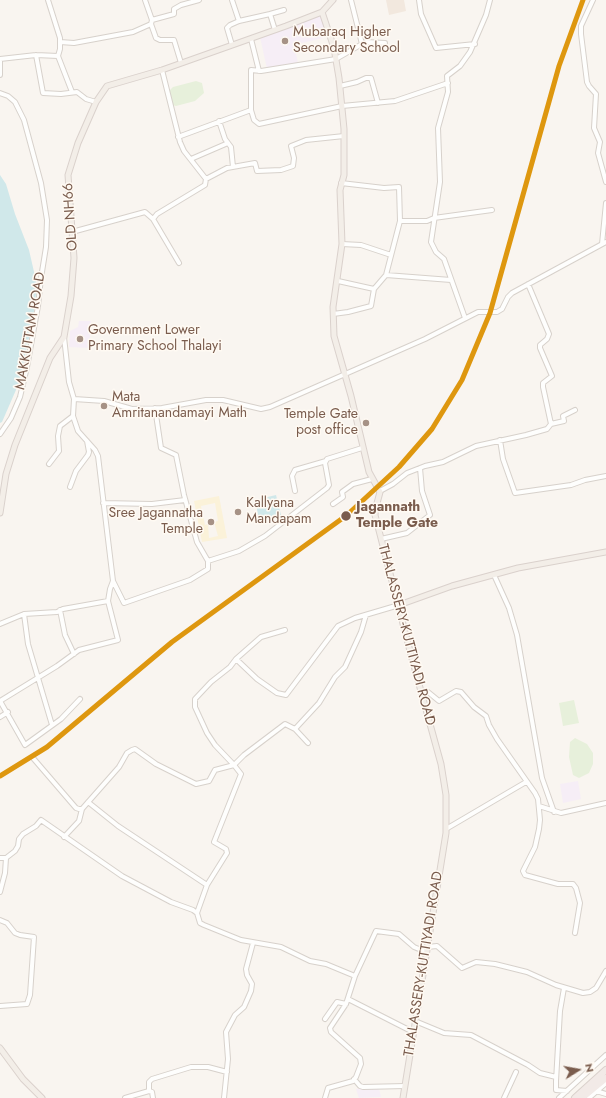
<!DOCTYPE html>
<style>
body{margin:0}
#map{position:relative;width:606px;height:1098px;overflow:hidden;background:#f9f5f0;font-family:Jost,sans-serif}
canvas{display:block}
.north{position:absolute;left:558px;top:1050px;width:40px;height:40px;-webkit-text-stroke:3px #fffaf3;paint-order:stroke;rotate:79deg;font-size:11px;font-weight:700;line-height:16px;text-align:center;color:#7a5c4d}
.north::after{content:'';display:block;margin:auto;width:14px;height:18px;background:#7a5c4d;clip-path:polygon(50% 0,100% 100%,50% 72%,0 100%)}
</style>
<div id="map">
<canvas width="606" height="1098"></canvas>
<div class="north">N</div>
</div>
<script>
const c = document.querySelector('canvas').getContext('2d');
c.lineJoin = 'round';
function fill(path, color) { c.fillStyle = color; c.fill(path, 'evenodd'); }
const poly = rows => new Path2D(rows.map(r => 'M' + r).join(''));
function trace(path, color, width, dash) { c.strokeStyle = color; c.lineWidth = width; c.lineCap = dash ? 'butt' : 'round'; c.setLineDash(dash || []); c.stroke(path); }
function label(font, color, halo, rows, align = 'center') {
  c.font = font + ' Jost,sans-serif'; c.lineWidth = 3; c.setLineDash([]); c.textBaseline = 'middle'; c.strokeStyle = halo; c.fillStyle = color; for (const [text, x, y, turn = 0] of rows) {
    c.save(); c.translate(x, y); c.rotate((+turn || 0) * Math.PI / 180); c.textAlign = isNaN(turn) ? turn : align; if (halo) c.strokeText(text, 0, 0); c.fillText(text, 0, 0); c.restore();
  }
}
fill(poly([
 [386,0,404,0,406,11,389,15]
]), '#f2e8de');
fill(poly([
 [321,15,327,37,294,45,298,63,267,69,260,37],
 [79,321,91,321,89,348,69,347,70,331,78,327],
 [578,781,581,799,563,803,560,784],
 [378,1084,381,1097,359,1098,356,1089]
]), '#f6eef6');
fill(poly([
 [196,81,202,83,204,93,195,101,176,106,172,105,169,91,173,87],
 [574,700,579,723,563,726,559,703],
 [575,738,587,744,593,753,593,764,589,773,579,778,573,775,569,757,570,742]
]), '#e7f0db');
fill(poly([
 [219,496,227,538,202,542,194,501],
 [215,503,218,521,214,522,218,536,209,538,208,524,205,525,201,506]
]), '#fbf2d9');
fill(poly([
 [0,175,6,184,15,214,29,250,37,285,33,320,19,383,2,422,0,423],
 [276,495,281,515,259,519,255,500]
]), '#d0e8ea');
const minor = poly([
 [48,0,60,38,60,49,58,56],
 [145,0,152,20],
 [232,0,239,21],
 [419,0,421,14,436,48,475,44],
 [593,0,581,26,581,34,587,82,589,86,596,94,594,128,600,142,598,153,606,182],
 [270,14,284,10],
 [151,24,156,38,160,40,174,40,181,63],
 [251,39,259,71],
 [60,42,74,43,133,32,151,24,152,20,174,14,174,9,181,5,199,0],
 [362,44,366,42,385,43],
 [232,45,227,28,230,25,239,21,270,14,275,30],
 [36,55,43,93,61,94,77,92,86,99,96,102],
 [58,56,72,92],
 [162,70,180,142,184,151,206,179,205,185,157,214,153,219,179,263],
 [0,75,0,59,36,55,58,56],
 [340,86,357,82,366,78,371,78,378,103],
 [0,93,8,96,15,102,24,120,41,183,47,220,46,247,41,278,38,306,27,367,20,397,11,418,0,434],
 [251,110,254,120,259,124,342,106,395,101,448,83],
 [219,121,225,139,231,147,233,167],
 [178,137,251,110,251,70,261,71,336,59,362,44,351,0],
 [191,159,228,143],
 [206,179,227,168,255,163,257,171,281,170,293,166,294,158,291,146,306,140,344,136],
 [400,221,427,221,434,218,492,210],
 [72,232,145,212,153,219],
 [342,244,361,245,391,255],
 [602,244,606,203],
 [386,275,451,280],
 [338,281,374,289],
 [528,284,549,334,547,339,540,345,540,348,552,376,543,383,543,387,551,424],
 [333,314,348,312,371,306,374,289,386,275,400,221,399,187,384,188,341,183],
 [465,318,444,259,436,252,431,242,440,182,438,128,448,92,447,76,460,66,470,52,486,15,490,0],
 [64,337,69,382,74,399,104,401,132,409,162,408,206,400,223,400,261,409,270,407,425,339,478,312,497,312,502,309,508,297,512,293,606,242],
 [74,399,73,416,78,431,95,450,98,456,113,581,124,603,190,580,208,569,208,561,239,551,265,536,327,488,329,485,325,463,327,459,362,448],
 [155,408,161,448,176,455,184,495,197,542,208,561],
 [500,440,503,459,515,493,571,485,585,480,606,476],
 [49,464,59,451,58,436,60,426,73,416],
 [70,487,76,471,88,455,89,452,87,441],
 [295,491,292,476,295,470,326,461],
 [380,491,393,484,407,473,425,466,443,462,476,446,526,435,547,429,551,424,564,421,563,416,575,410],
 [103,503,152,504,185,500],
 [333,504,343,497,342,492,353,484,372,479],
 [381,539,407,533,430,515,422,491,420,468],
 [494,575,509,608,517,635,542,778,554,812],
 [60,610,65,635,74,654],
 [24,614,28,644,52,725],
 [0,624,24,614,57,612,63,609,108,601],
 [236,659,261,637,285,630],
 [421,693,428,692,439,701,456,691,461,692,474,707,486,716,489,725,497,739,535,793,538,799,540,820,539,829,535,847,523,871,525,875,558,884,573,884,576,888,580,903,575,933],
 [0,701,57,666,79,650,118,640,108,601,110,589,113,581],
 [0,701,25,745,61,719,80,699],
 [0,717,8,712],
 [295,729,319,703,335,677,345,667,361,632,366,615],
 [308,743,295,729,285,724,244,755,234,765,215,745,207,733,195,707,195,699,211,682,230,667,236,659,257,679,277,693,286,695,338,626,355,618,399,605],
 [33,758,76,808,79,809,82,809,119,767,127,753,132,750,135,749,156,764,196,784,209,781,215,770,234,765,241,774,214,842,226,849,227,853,207,885,197,913],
 [88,802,118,826,207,885],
 [539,806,561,813,606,803],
 [446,829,526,782],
 [64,837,79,821,82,809],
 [0,858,6,858],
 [0,892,5,873,6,858,15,851,18,846,19,839,23,834,36,826,41,820,122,876,171,902,193,910,197,913,200,923,204,925,241,940,281,947,310,961,326,964,355,976,346,1004,330,1028,331,1032,360,1058,361,1064,356,1077,353,1081,328,1088,325,1098],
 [0,920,7,923,15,933,20,935,34,937,30,995,27,1004,0,1006],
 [427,947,437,946,462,968,476,962,495,964,527,972,556,985,583,993,590,992,596,988,606,971],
 [355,976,376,931,399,934,414,947,426,952],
 [564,988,560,1011,556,1081,556,1090,567,1091],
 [348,999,413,1032],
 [325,1019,337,1002,346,1004],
 [415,1021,444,1033,471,1035,528,1065,540,1073,556,1077],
 [354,1079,360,1086,363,1087,405,1086],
 [149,1091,149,1082,152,1079,191,1067,208,1067,227,1072],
 [596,1091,606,1094],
 [125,1098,149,1091,152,1092,153,1098],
 [224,1098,228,1059,226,1032,235,1015,244,1007,251,991,252,984,247,975,246,969,253,943],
 [504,1098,516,1072],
 [559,1098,606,1055],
 [589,1098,606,1083]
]);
const major = poly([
 [322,12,334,48,339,78,344,129,344,175,340,190,342,244,333,307,334,336,351,396,369,472,380,492,376,507,375,515,411,655,441,764,446,795,446,833,403,1098],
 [0,513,6,474,15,445,50,358,64,337,71,296,74,258,68,175,78,143,96,102,107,86,162,70,286,26,322,12,333,0],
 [399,605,452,586,518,568,606,552],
 [0,1048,23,1079,42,1098]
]);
const highway = poly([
 [575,1098,606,1070],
 [582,1098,606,1078]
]);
trace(minor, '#d7d1cb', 6);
trace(major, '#dad1cc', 7);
trace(highway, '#dad1cc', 8);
trace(minor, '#fefefd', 4);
trace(major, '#f3eee8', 5);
trace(highway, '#f2eae7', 6);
trace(poly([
 [0,776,47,747,172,642,347,515,399,467,432,429,462,380,490,313,559,66,583,0]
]), '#de970f', 5);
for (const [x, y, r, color] of [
 [285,41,4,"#a69286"],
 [80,339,4,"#a69286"],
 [104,406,4,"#a69286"],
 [366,423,4,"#a69286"],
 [238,512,4,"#a69286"],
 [346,516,5.5,"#7a5c4d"],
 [211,522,4,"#a69286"]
]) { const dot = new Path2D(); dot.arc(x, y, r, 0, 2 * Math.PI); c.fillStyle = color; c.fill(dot); trace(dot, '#fffaf3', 1.5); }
label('14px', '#7a5c4d', '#fffaf3', [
 ["Mubaraq Higher",293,33],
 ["Secondary School",293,49],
 ["Government Lower",88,331],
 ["Primary School Thalayi",88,347],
 ["Mata",112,398],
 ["Amritanandamayi Math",112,414],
 ["Temple Gate",358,415,"right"],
 ["post office",358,431,"right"],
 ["Kallyana",246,504],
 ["Mandapam",246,520],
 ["Sree Jagannatha",203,514,"right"],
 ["Temple",203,530,"right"]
], 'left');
label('14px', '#7a5c4d', '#fffaf3', [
 ["OLD NH66",71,217,-94],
 ["MAKKUTTAM ROAD",31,331,-80],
 ["THALASSERY-KUTTIYADI ROAD",406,635,75],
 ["THALASSERY-KUTTIYADI ROAD",424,964,-81]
]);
label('bold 14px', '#7a5c4d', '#fffaf3', [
 ["Jagannath",356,508],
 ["Temple Gate",356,524]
], 'left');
</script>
